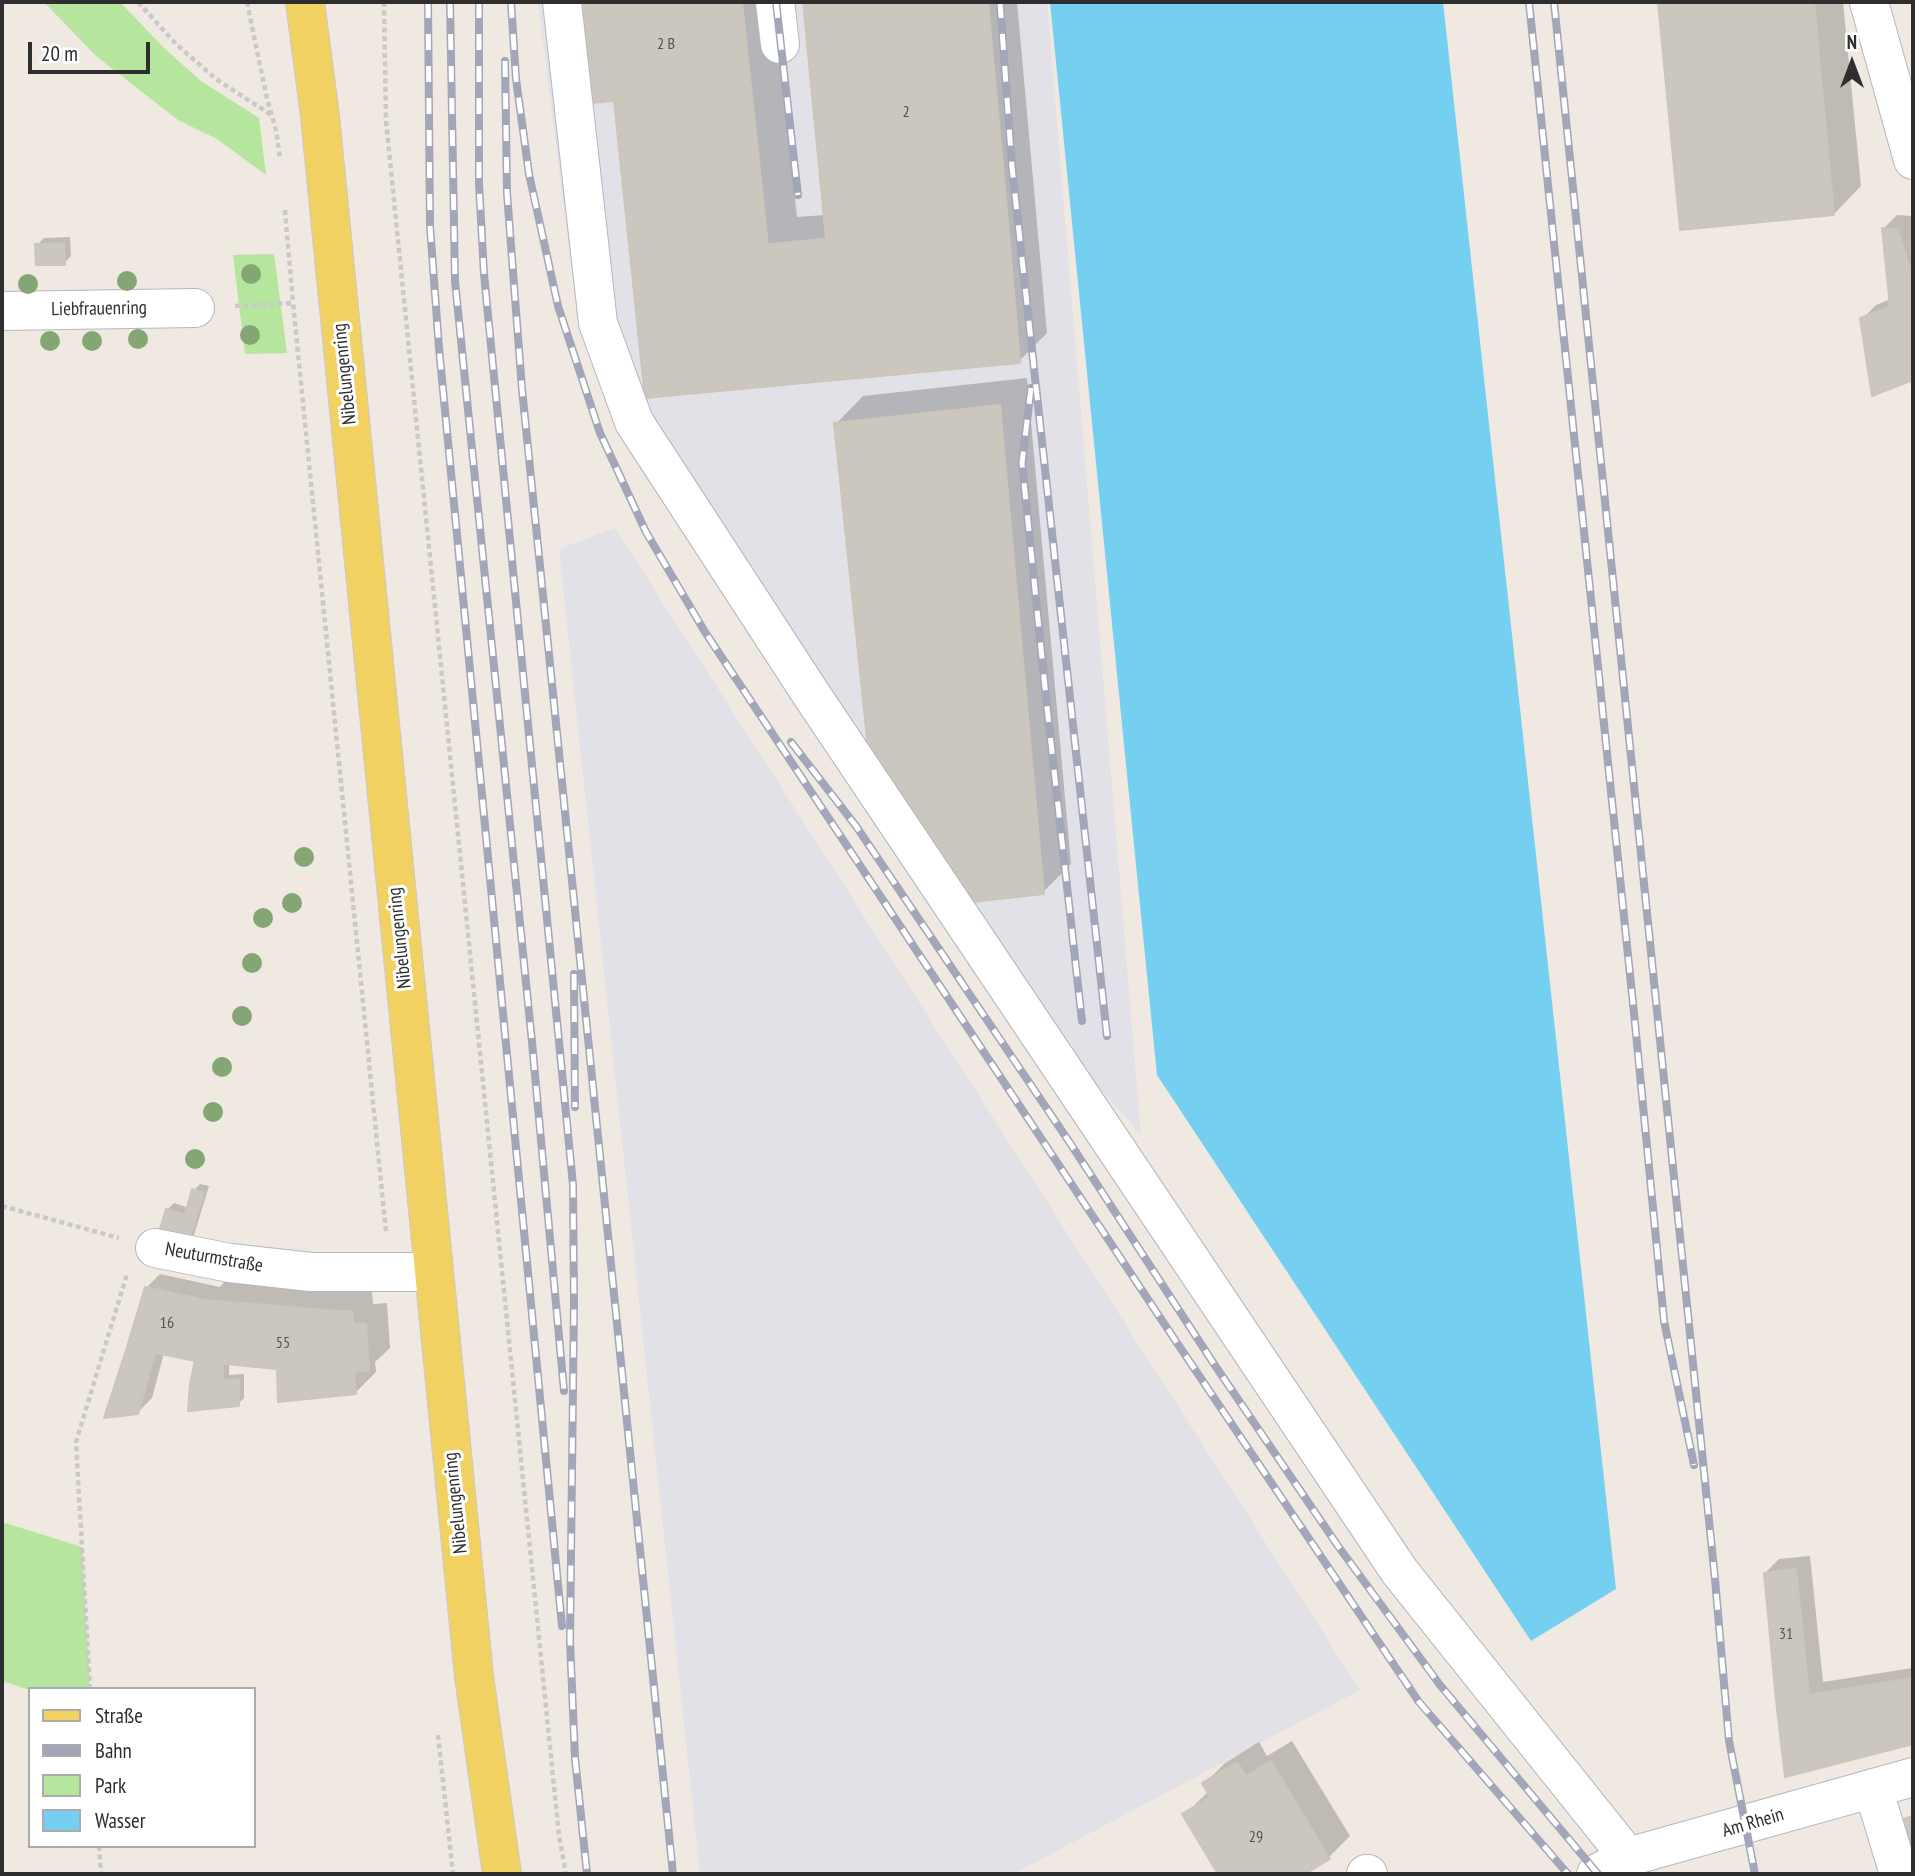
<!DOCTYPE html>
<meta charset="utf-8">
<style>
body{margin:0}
#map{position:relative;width:1915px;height:1876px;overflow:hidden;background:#efe9e1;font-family:"PT Sans Narrow",sans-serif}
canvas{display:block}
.frame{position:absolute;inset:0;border:4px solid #2e2e2e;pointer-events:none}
.legend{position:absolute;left:28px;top:1687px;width:228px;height:161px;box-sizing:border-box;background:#fff;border:2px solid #ababab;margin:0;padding:9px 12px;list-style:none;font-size:21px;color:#2e2e2e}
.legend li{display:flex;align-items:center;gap:14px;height:35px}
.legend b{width:35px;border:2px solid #ababab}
.north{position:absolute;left:1817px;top:28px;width:70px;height:70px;-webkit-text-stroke:5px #fff;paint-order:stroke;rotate:0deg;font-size:19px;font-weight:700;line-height:28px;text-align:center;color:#2e2e2e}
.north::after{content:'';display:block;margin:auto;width:24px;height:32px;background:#2e2e2e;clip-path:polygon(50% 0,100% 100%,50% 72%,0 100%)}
.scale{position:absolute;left:28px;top:42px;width:122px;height:32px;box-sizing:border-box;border:4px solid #2e2e2e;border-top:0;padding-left:9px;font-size:21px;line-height:24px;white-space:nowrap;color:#2e2e2e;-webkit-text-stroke:5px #fff;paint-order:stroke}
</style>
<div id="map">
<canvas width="1915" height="1876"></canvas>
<div class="frame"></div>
<ul class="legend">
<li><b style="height:9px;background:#f2d163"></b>Straße</li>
<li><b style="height:9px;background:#a3a6b8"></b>Bahn</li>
<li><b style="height:19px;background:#b6e59e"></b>Park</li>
<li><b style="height:19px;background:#75cff0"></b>Wasser</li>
</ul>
<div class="north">N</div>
<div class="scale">20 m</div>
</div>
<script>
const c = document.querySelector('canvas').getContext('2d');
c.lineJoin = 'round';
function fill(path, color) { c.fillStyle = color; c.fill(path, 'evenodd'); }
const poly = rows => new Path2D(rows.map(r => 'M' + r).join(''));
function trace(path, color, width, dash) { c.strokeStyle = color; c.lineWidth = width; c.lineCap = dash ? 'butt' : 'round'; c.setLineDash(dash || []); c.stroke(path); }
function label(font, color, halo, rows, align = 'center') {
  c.font = font + ' "PT Sans Narrow",sans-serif'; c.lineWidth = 6; c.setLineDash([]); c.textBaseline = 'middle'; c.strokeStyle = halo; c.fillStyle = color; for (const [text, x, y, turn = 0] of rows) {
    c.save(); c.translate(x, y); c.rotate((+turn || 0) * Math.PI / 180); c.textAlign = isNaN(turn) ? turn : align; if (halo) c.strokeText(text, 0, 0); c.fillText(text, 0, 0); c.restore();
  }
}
fill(poly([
 [538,2,1047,2,1141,1135,1067,1051,577,311],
 [615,528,1360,1690,1013,1874,700,1874,559,549]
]), '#e3e1e8');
fill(poly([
 [44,2,120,2,164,48,201,81,259,118,266,175,217,139,178,120,96,56],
 [274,254,287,353,245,354,233,255],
 [2,1522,82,1547,90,1689,30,1690,2,1681]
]), '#b6e59e');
fill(poly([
 [1050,2,1443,2,1616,1589,1531,1641,1157,1075]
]), '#75cff0');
fill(poly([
 [583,2,773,2,797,217,825,215,805,2,1017,2,1047,333,1019,361,647,396,615,99,594,101],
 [1659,2,1843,2,1861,186,1834,214,1682,228],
 [1897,215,1912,216,1913,220,1913,378,1874,393,1862,319,1876,305,1891,299,1883,229],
 [70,237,71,256,64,263,37,245,44,238],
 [1027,378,1071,864,1043,892,836,424,863,396],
 [200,1184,209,1186,194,1235,187,1242,160,1233,168,1209,174,1203,189,1208,194,1190],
 [160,1274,220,1287,227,1279,372,1292,373,1304,387,1303,390,1348,375,1362,376,1372,355,1393,279,1367,229,1363,229,1375,244,1374,244,1398,238,1404,190,1409,197,1360,164,1353,152,1398,137,1413,106,1416,146,1288],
 [1810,1556,1823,1682,1913,1668,1913,1742,1786,1774,1765,1573,1779,1559],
 [1292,1741,1350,1836,1329,1857,1302,1874,1220,1874,1184,1815,1209,1791,1204,1784,1225,1763,1259,1742,1267,1756]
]), '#0003');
const building = poly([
 [581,2,742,2,751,86,592,103,581,2],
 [803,2,988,2,1008,222,826,239,803,2],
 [1658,2,1814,2,1834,215,1680,230,1658,2],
 [751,86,783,385,645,398,614,101,751,86],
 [1008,222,1020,363,783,385,770,244,1008,222],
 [1882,228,1898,230,1913,279,1913,380,1872,396,1860,318,1890,307,1882,228],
 [64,243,65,265,36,265,35,244,64,243],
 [1000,405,1044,894,971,902,868,748,834,423,1000,405],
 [192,1189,204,1193,196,1218,185,1215,192,1189],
 [166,1209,196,1218,188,1244,158,1235,166,1209],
 [145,1287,205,1300,195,1361,127,1347,145,1287],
 [205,1300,352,1312,353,1324,366,1324,369,1370,354,1372,356,1394,278,1402,277,1369,195,1361,205,1300],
 [127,1347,155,1353,138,1414,104,1418,127,1347],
 [195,1361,223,1364,223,1381,190,1384,195,1361],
 [239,1379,239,1406,188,1411,190,1384,239,1379],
 [1796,1569,1809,1695,1776,1700,1764,1573,1796,1569],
 [1913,1678,1913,1744,1785,1777,1776,1700,1913,1678],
 [1271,1761,1330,1859,1305,1874,1218,1874,1182,1814,1210,1797,1202,1783,1237,1762,1246,1776,1271,1761],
 [1913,1816,1913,1849,1904,1819,1913,1816]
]);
fill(building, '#cbc7bf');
trace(building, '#cbc5ba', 2);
const minor = poly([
 [562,2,598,323,634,422,811,694,1400,1572,1628,1857],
 [775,2,780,44],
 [1869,2,1913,160],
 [2,311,195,308],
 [155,1248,230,1263,311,1272,432,1272],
 [1873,1788,1899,1874],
 [1366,1874,1368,1874],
 [1596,1874,1628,1857,1913,1777]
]);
const major = poly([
 [305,2,320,116,474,1676,502,1874]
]);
trace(minor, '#b4b7c1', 40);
trace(major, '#c9c9c9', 40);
trace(poly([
 [138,2,176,44,216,79,273,116],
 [247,2,267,99,276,130,280,159],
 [384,2,386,121,559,1836,566,1874],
 [285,210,293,303],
 [235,306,293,303,386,1232],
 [2,1206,119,1238],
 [90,1689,76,1442,127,1274],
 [438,1735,453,1874],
 [99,1846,101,1874]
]), '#c9c9c9', 4.5, [5, 3.5]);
trace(minor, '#fff', 38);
trace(major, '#f2d163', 38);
const rail = poly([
 [428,2,430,226,439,348,562,1626],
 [450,2,455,281,532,1042,564,1391],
 [479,2,479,184,484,274,573,1185,574,1302,570,1641,575,1758,587,1874],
 [511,2,516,79,529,174,558,306,600,433,646,532,705,632,1167,1328,1419,1702,1568,1874],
 [776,2,798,195],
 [1000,2,1012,167,1107,1036],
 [1529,2,1634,1013,1664,1321,1694,1465],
 [1554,2,1715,1579,1729,1741,1755,1874],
 [505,61,507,193,522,389,673,1874],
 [1031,388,1022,463,1047,707,1082,1021],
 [791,742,856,826,1070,1143,1214,1364,1338,1546,1440,1685,1598,1874],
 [574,974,575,1107]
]);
trace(rail, '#a3a6b8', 8);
trace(rail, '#fff', 5, [16]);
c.fillStyle = '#84a574';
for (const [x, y] of [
 [251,274],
 [127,281],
 [28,284],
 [250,335],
 [138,339],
 [50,341],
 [92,341],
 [304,857],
 [292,903],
 [263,918],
 [252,963],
 [242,1016],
 [222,1067],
 [213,1112],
 [195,1159]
]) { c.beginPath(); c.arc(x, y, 10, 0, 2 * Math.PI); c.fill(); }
label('16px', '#555452', null, [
 ["2 B",666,44],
 ["2",906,112],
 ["16",167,1323],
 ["55",283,1343],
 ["31",1786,1634],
 ["29",1256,1837]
]);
label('19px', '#2e2e2e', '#fff', [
 ["Liebfrauenring",99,309,-1],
 ["Nibelungenring",345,374,-96],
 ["Nibelungenring",400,938,-96],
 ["Neuturmstraße",214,1258,10],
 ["Nibelungenring",456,1503,-96],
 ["Am Rhein",1753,1823,-16]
]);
</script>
